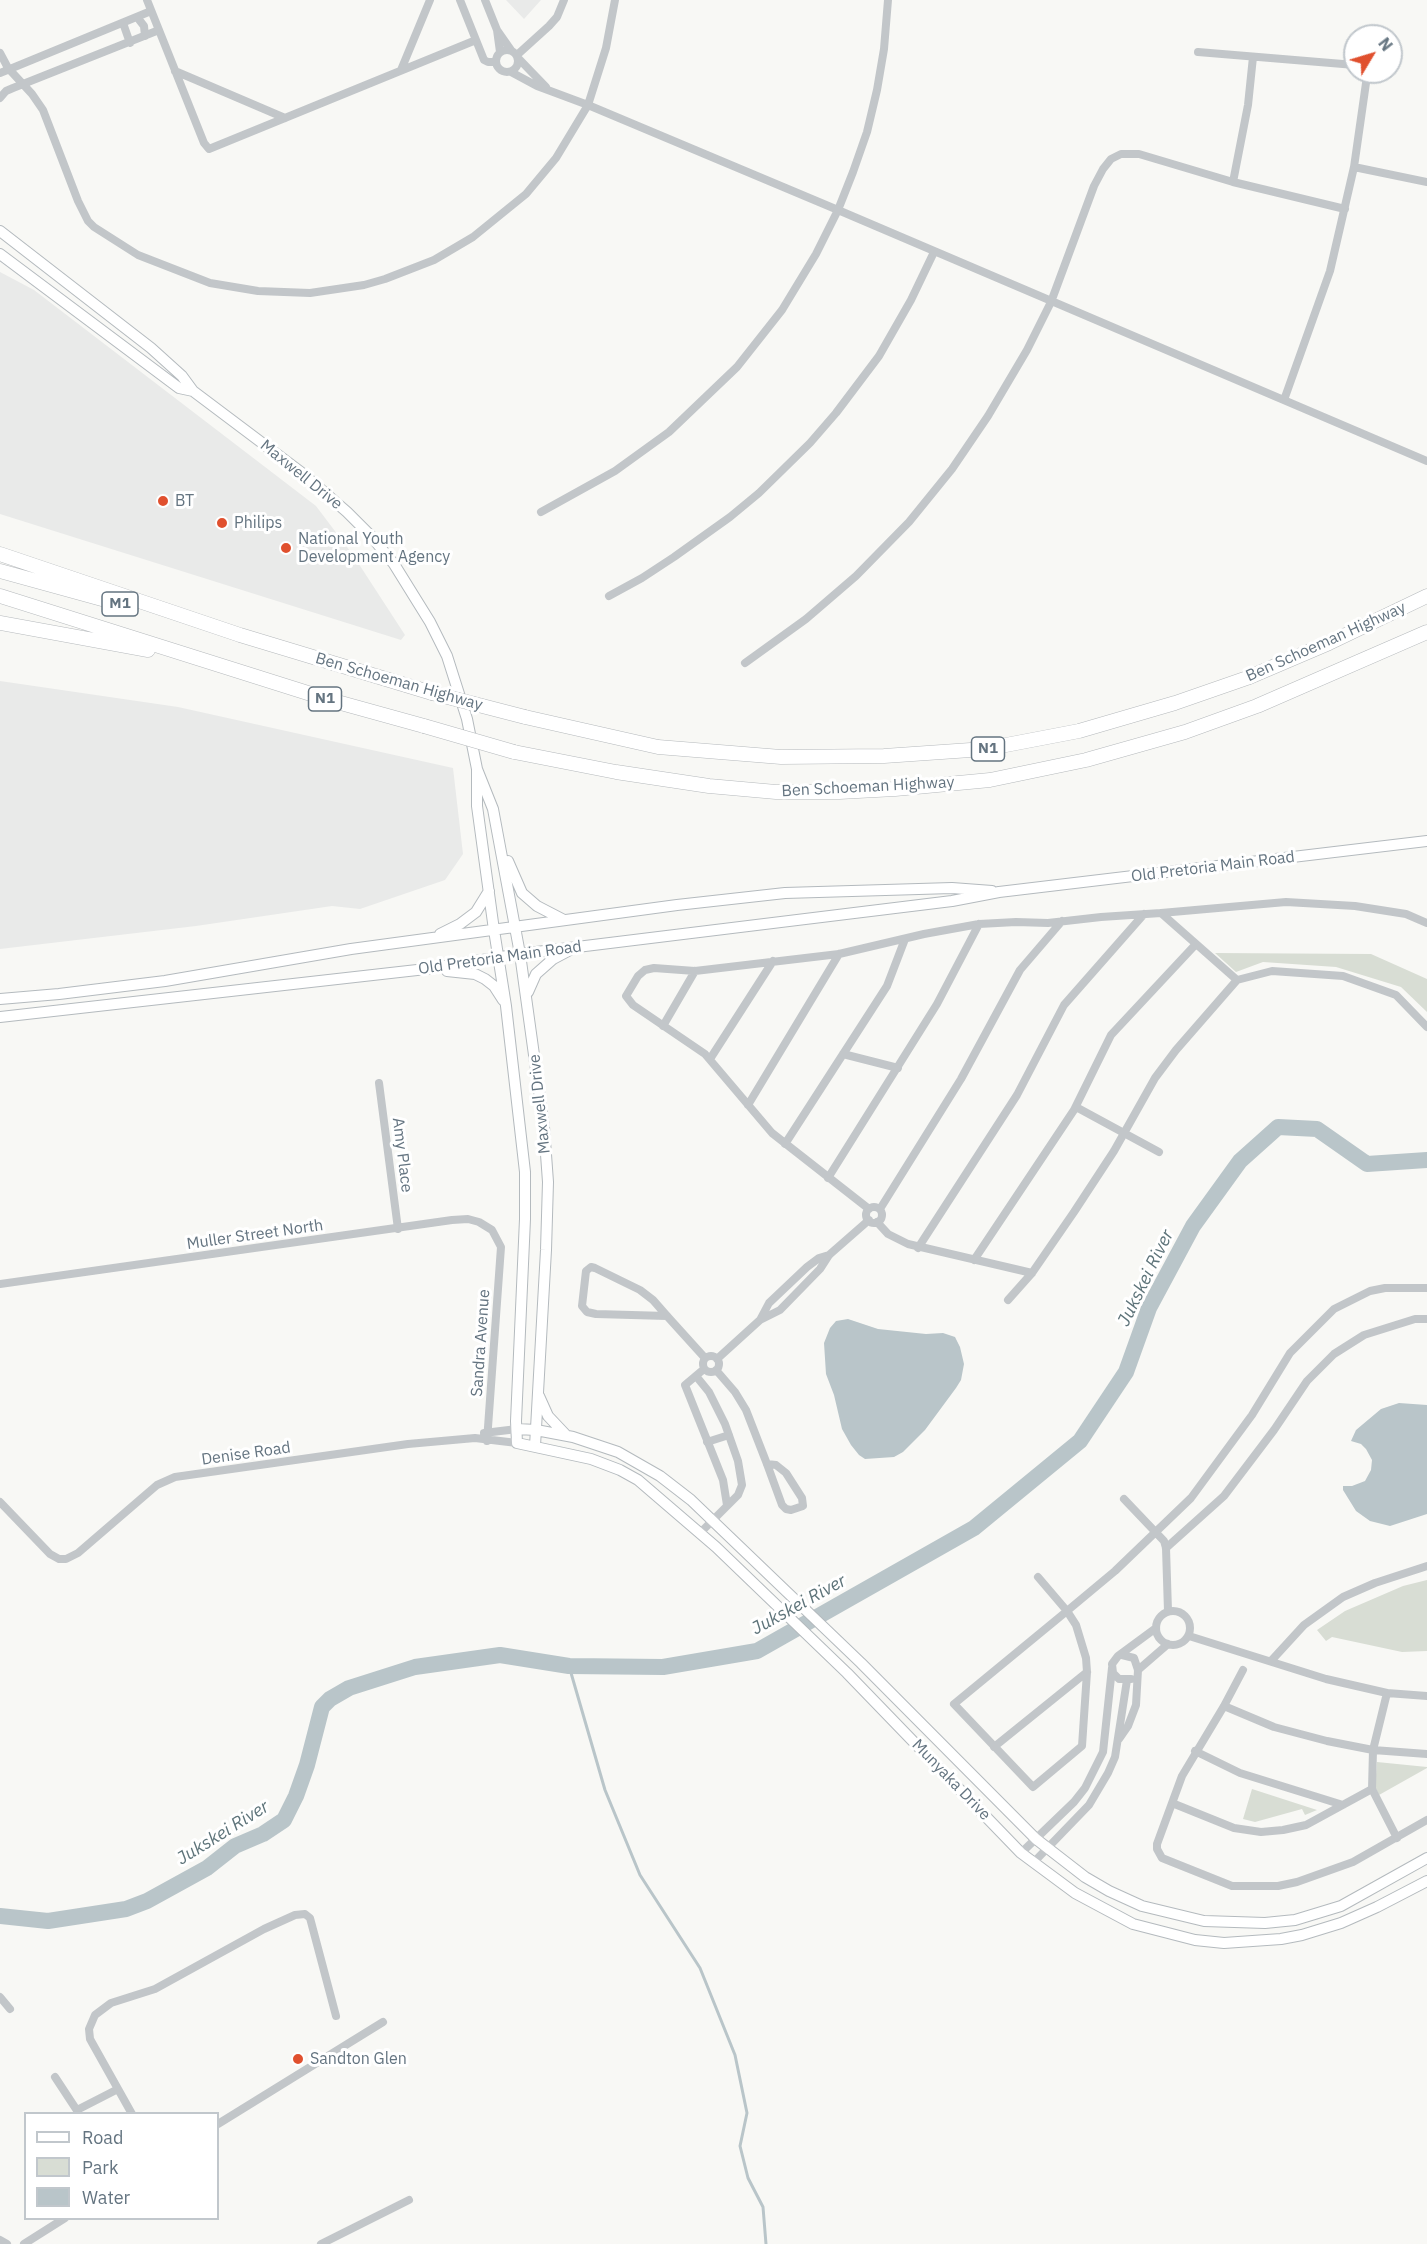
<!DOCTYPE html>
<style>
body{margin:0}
#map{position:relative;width:1427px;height:2244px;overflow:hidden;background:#f8f8f5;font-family:"IBM Plex Sans",sans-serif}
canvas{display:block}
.legend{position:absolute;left:24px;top:2112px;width:195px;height:108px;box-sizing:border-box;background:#fff;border:2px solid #c1c7cc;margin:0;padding:8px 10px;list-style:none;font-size:18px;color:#647480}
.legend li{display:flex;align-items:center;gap:12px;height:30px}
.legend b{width:30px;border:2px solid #c1c7cc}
.north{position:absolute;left:1343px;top:24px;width:60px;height:60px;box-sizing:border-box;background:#fff;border:2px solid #c1c7cc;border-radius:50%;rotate:52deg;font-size:16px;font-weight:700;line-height:24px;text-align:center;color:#647480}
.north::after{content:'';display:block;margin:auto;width:21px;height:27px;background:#e0502e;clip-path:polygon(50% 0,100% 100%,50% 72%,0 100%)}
</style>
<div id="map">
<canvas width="1427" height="2244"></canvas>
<ul class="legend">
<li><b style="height:8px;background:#fff"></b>Road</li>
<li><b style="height:16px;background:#d8ddd4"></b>Park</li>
<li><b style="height:16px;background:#b9c5c9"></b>Water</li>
</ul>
<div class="north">N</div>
</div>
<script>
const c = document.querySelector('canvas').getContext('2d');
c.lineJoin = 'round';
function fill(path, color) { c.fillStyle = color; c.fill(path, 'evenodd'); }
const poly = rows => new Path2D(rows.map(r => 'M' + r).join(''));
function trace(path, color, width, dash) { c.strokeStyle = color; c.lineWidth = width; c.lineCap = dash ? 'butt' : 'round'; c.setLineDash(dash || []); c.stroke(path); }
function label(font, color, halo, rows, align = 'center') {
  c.font = font + ' "IBM Plex Sans",sans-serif'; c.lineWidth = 6; c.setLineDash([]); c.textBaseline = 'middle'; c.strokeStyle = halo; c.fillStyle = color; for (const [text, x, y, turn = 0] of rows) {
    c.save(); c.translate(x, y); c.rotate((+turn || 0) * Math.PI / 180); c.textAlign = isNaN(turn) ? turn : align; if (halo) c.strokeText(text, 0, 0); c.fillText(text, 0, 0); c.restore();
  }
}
fill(poly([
 [506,0,541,0,524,19],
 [0,272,34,290,316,506,353,555,405,635,401,640,0,514],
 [0,681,178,707,453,768,463,854,445,880,360,909,332,906,196,926,0,949]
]), '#e9eae9');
fill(poly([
 [1215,953,1371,954,1427,979,1427,1012,1401,987,1336,967,1263,962,1236,972],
 [1427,1580,1427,1651,1402,1652,1332,1637,1326,1641,1317,1630,1345,1611,1403,1586],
 [1377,1762,1427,1767,1427,1768,1379,1795,1375,1787],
 [1252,1789,1317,1810,1305,1815,1302,1809,1255,1822,1243,1819]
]), '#d8ddd4');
fill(poly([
 [848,1319,878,1329,926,1334,943,1333,955,1337,960,1347,964,1364,961,1380,956,1388,925,1430,903,1452,894,1457,865,1459,859,1455,851,1445,842,1429,834,1395,826,1374,824,1343,830,1328,836,1321],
 [1399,1403,1427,1405,1427,1514,1390,1526,1370,1521,1356,1511,1343,1490,1343,1486,1352,1486,1365,1481,1371,1470,1372,1460,1366,1449,1361,1444,1351,1441,1356,1430,1381,1409]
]), '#b9c5c9');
trace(poly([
 [569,1666,605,1790,640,1875,700,1968,735,2055,747,2113,740,2146,748,2178,763,2207,766,2244]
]), '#b9c5c9', 3);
trace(poly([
 [0,1916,48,1921,126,1909,147,1901,207,1868,235,1846,263,1834,284,1820,296,1796,307,1765,322,1707,330,1699,349,1688,415,1667,500,1655,569,1666,663,1667,757,1651,974,1528,1080,1441,1126,1372,1149,1308,1193,1226,1240,1161,1278,1127,1317,1129,1367,1164,1427,1160]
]), '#b9c5c9', 16);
const secondary = poly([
 [0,231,151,348,182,376,193,391,302,473,347,512,371,536,394,564,430,622,447,656,467,719,477,769,493,809,520,954,544,1127,548,1182,546,1250,535,1446],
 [0,254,179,388,193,391],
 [477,769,477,806,494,930,506,1006,525,1172,525,1219,516,1421,517,1443,591,1459,620,1470,638,1480,716,1547,847,1673,1021,1853,1075,1893,1133,1924,1195,1940,1224,1943,1281,1939,1302,1935,1341,1923,1377,1907,1427,1881],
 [508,861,522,893,537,906,564,920],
 [440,934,460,924,476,912,489,891],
 [447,971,475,974,485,979,494,986,503,1000],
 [528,992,536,974,553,959,570,950],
 [0,999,59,994,165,981,351,949,677,905,785,893,952,888,992,891],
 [0,1017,426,969,520,954,952,901,999,892,1427,841],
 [539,1396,548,1416,565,1434],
 [517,1429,536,1430,573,1437,618,1452,660,1476,691,1500,861,1663,1036,1839,1085,1877,1109,1891,1142,1906,1204,1921,1265,1923,1295,1920,1341,1906,1427,1858]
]);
const motorway = poly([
 [0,554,240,635,432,693],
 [0,571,131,607],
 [0,596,330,700,424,726],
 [0,623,148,650],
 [525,717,658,747,781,757,884,756,985,749,1079,731,1175,703,1247,678,1329,643,1427,596],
 [514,752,616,772,709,786,776,792,839,792,895,789,990,780,1086,760,1185,732,1257,706,1427,632]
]);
trace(secondary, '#b4babe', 12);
trace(motorway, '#b5b9bc', 15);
trace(poly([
 [147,0,204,143,209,149,476,40],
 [460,0,484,60,488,62,496,62],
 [485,0,497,30,511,50],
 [137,17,144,26,145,36],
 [123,23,130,43],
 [497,30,500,52],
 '496 61a11 11 0 1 1 22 0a11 11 0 1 1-22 0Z',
 [1198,52,1355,65],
 [0,53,8,68,32,94,43,110,78,201,88,221,94,227,138,255,210,283,258,291,310,293,364,285,385,279,434,260,473,237,526,194,556,158,588,105,606,48,615,0],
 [517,55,549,26,557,17,564,0],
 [519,59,546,87],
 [401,70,430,0],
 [175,71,285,118],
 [511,72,537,86,588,105,838,210,1427,461],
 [0,73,151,11],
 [0,98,6,91,13,88,159,30],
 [1354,167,1427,182],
 [1233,182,1248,105,1253,57],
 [1284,400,1330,271,1354,167,1367,76,1366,72],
 [541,512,615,471,669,432,737,367,782,310,816,254,838,210,853,172,867,132,877,90,884,49,888,0],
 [609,596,642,578,674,557,730,517,759,493,810,443,836,413,879,356,911,300,934,252],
 [745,663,806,619,856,576,909,522,952,469,988,416,1027,350,1051,302,1094,186,1103,169,1111,159,1121,154,1139,154,1233,182,1345,209],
 [1161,913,1286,902,1355,906,1406,914,1427,923],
 [663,1026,695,971],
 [843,1054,898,1068],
 [710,1059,773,961],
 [379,1083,398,1229],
 [748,1105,839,954],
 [1076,1107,1159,1152],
 [785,1144,887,986,905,939],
 [828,1178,937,1004,979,924],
 '866 1215a8 8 0 1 1 16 0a8 8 0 1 1-16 0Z',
 [869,1209,772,1133,705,1054,633,1005,626,996,638,976,645,970,654,968,695,971,839,954,924,934,979,924,1016,922,1048,923,1101,917,1161,913,1237,980],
 [880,1209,961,1079,1020,970,1062,921],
 [877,1222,888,1234,908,1244,1032,1273],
 [918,1248,1017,1095,1064,1005,1144,914],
 [974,1260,1074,1110,1111,1035,1196,944],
 [0,1284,452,1220,468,1219,479,1222,492,1230,501,1247,487,1441],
 [1008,1300,1032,1273,1074,1212,1114,1151,1155,1078,1176,1050,1237,980,1272,971,1343,976,1396,995,1427,1027],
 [667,1316,596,1314,587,1312,582,1306,586,1271,591,1267,595,1268,640,1290,653,1300,667,1316,705,1358],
 [760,1320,769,1303,807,1267,819,1258,829,1255],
 '703 1364a8 8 0 1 1 16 0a8 8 0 1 1-16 0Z',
 [717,1359,760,1320,780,1310,820,1269,829,1255,869,1220],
 [704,1369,685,1385,723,1480,727,1505],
 [716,1370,735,1392,746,1410,767,1464,782,1505,786,1509,791,1510,803,1506,802,1498,786,1473,776,1465,767,1464],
 [696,1376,709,1392,725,1424,738,1461,742,1485,738,1495,700,1533],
 [484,1433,517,1429],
 [707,1442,729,1435],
 [1124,1499,1164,1541,1166,1548,1168,1611],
 [0,1502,50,1554,59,1559,66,1559,78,1553,157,1485,175,1477,408,1444,475,1438,517,1443],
 [1166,1548,1224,1496,1274,1430,1307,1381,1334,1354,1364,1335,1415,1319,1427,1319],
 [1038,1577,1067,1611,1076,1625,1086,1658,1087,1672,1082,1746,1033,1787,954,1704,1067,1611,1115,1571,1191,1498,1252,1415,1290,1353,1334,1309,1370,1291,1385,1288,1427,1288],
 '1156 1628a17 17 0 1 1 34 0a17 17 0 1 1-34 0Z',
 [1189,1636,1326,1679,1387,1693,1427,1696],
 [1271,1661,1304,1625,1343,1597,1375,1583,1427,1566],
 [1138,1670,1168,1644],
 [1243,1670,1224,1706,1182,1776,1157,1844,1157,1849,1162,1858,1232,1886,1278,1886,1297,1882,1353,1862,1427,1820],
 [1131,1679,1119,1679,1113,1673,1112,1664,1118,1656,1156,1628],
 [1387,1693,1373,1750,1372,1789,1397,1838],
 [1224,1706,1274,1727,1327,1741,1373,1750,1427,1754],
 [1119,1739,1128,1726,1136,1705,1138,1670,1134,1658,1122,1655],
 [994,1747,1087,1672],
 [1195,1751,1240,1773,1343,1805],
 [1172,1803,1234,1828,1261,1832,1283,1830,1306,1825,1372,1789],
 [1021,1853,1074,1802,1085,1788,1103,1752,1112,1668],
 [1033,1863,1089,1805,1108,1773,1115,1757,1127,1680],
 [0,1997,10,2009],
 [55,2077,78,2112],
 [77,2110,118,2089],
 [132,2114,90,2039,89,2029,95,2015,111,2003,155,1989,264,1929,295,1915,305,1914,310,1918,336,2016],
 [218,2124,383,2022],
 [0,2240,7,2244],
 [24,2244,65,2218],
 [321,2244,409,2200]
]), '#c2c6c9', 8);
trace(secondary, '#fff', 10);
trace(motorway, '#fff', 14);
const motorwayBridge = poly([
 [432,693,525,717],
 [424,726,514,752]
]);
trace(motorwayBridge, '#b5b9bc', 15, []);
trace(motorwayBridge, '#fff', 14);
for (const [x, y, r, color] of [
 [163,501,6,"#e0502e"],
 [222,523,6,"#e0502e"],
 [286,548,6,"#e0502e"],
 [298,2059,6,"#e0502e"]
]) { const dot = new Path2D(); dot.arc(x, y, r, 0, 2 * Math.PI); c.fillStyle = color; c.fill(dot); trace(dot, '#fff', 2); }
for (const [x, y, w] of [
 [120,604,36],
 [325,699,33],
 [988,749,33]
]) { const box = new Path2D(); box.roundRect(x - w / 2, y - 12, w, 24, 4.5); c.fillStyle = '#fff'; c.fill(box); trace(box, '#647480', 1.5); }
label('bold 15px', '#647480', null, [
 ["M1",120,604],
 ["N1",325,699],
 ["N1",988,749]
]);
label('16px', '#647480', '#fff', [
 ["Maxwell Drive",301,475,39],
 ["Ben Schoeman Highway",1326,642,-24],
 ["Ben Schoeman Highway",399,682,16],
 ["Ben Schoeman Highway",868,787,-3],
 ["Old Pretoria Main Road",1213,867,-7],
 ["Old Pretoria Main Road",500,958,-8],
 ["Maxwell Drive",540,1104,-96],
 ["Amy Place",402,1155,83],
 ["Muller Street North",255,1235,-8],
 ["Sandra Avenue",481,1343,-86],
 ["Denise Road",246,1454,-8],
 ["Munyaka Drive",951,1780,46]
]);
label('16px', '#647480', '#fff', [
 ["BT",175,501],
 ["Philips",234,523],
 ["National Youth",298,539],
 ["Development Agency",298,557],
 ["Sandton Glen",310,2059]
], 'left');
label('italic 18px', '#5e747a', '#fff', [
 ["Jukskei River",1146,1278,-64],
 ["Jukskei River",799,1605,-29],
 ["Jukskei River",223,1833,-32]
]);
</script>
